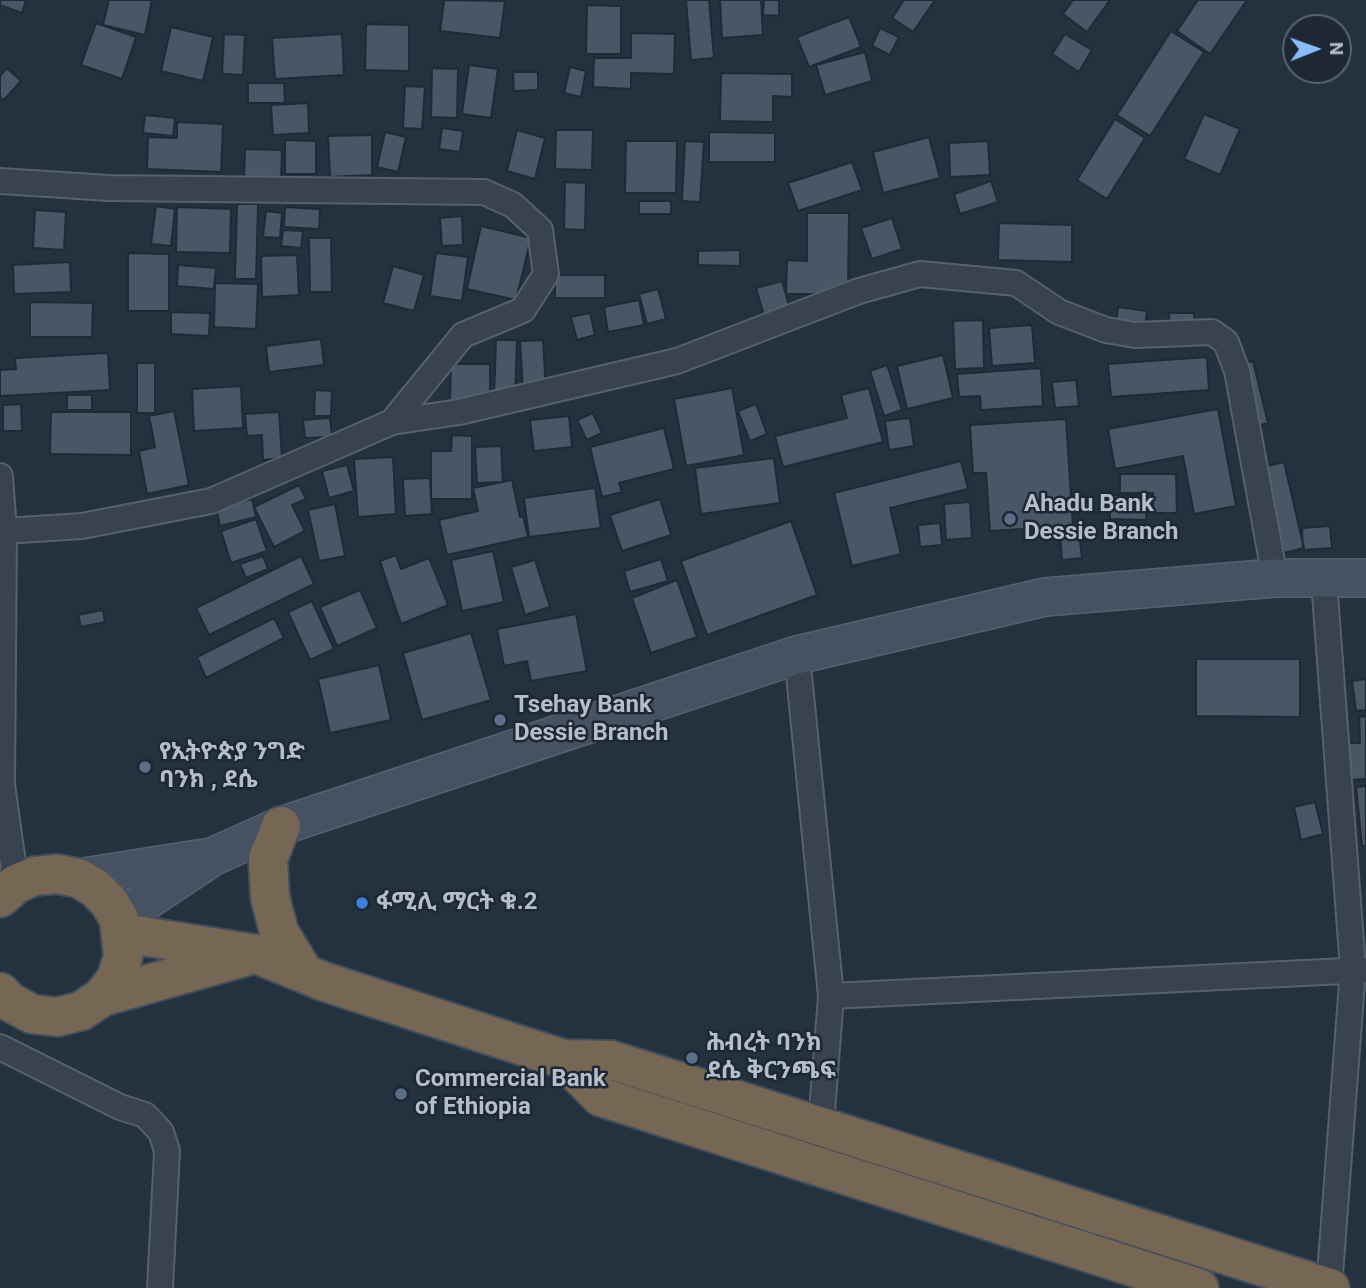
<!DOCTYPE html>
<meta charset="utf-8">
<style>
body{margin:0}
#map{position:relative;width:1366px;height:1288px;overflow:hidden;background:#24313f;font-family:Roboto,sans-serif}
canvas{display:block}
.north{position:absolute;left:1282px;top:14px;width:70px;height:70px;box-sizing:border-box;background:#1d2834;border:2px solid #596470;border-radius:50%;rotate:89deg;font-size:19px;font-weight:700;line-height:28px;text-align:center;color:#b4beca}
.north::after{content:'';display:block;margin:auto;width:24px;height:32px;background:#88bbfb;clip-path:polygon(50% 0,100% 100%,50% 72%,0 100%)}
</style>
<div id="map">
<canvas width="1366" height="1288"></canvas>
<div class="north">N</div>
</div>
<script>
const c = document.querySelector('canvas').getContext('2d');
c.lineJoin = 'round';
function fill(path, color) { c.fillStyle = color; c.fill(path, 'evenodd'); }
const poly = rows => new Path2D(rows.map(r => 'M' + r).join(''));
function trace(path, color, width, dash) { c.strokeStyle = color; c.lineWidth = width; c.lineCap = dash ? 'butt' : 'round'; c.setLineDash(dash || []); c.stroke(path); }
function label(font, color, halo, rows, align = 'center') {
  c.font = font + ' Roboto,"Noto Sans Ethiopic",sans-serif'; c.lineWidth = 5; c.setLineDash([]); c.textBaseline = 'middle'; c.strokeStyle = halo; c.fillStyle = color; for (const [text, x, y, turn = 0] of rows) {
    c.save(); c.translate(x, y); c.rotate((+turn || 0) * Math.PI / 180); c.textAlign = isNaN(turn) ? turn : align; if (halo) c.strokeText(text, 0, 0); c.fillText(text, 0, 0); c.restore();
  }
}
const building = poly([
 [0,0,26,0,22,13,0,5,0,0],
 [109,0,152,0,145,35,103,25,109,0],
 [444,0,505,1,500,38,440,31,444,0],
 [686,0,709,0,714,58,691,60,686,0],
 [720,0,761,0,763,35,722,38,720,0],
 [764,0,779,0,779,16,763,15,764,0],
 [904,0,935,0,913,32,892,18,904,0],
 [1073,0,1110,0,1087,32,1063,14,1073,0],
 [1198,0,1247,0,1210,54,1177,31,1198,0],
 [587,5,621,6,621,54,586,54,587,5],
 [849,17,861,47,809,67,797,37,849,17],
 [96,23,136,37,122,79,81,65,96,23],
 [366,24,409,25,409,71,365,70,366,24],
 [171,27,213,37,203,81,161,71,171,27],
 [880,28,899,37,890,55,872,46,880,28],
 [1171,31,1204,52,1150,136,1117,115,1171,31],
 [631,33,675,34,674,74,631,73,631,89,593,87,594,58,631,58,631,33],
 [224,34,245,35,243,75,222,74,224,34],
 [342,34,344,75,275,79,272,38,342,34],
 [1065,34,1092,50,1079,72,1052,54,1065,34],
 [865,52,872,81,825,95,816,65,865,52],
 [469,65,498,69,491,118,462,114,469,65],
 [570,67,586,71,581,97,564,93,570,67],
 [7,68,21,81,4,100,0,97,0,76,7,68],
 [432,68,458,69,457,118,431,117,432,68],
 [513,72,538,72,538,90,514,91,513,72],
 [721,73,792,74,792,97,773,96,773,122,720,121,721,73],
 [248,83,284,83,285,103,248,103,248,83],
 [405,86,425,87,422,129,403,128,405,86],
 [308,103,309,133,273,135,271,105,308,103],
 [1204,114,1240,129,1220,175,1184,159,1204,114],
 [145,115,175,118,173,136,143,133,145,115],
 [1115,119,1145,138,1107,199,1077,180,1115,119],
 [177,122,223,124,221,172,147,169,148,137,177,138,177,122],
 [442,128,463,131,460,152,439,149,442,128],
 [517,130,545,138,535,179,507,171,517,130],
 [556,130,593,130,592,170,555,169,556,130],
 [385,132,406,137,398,172,377,167,385,132],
 [709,132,775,133,775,162,709,162,709,132],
 [372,135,372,175,330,177,328,136,372,135],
 [929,137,940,178,883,193,873,152,929,137],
 [285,140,316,141,316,174,285,174,285,140],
 [626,141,677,141,676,193,625,193,626,141],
 [685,141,704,142,700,202,682,201,685,141],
 [988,141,990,175,950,177,949,143,988,141],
 [245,149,282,150,281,181,244,180,245,149],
 [852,162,862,190,798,211,788,183,852,162],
 [991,181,998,202,960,214,954,194,991,181],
 [565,182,586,183,585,230,564,229,565,182],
 [639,201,671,201,671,214,639,214,639,201],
 [237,204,258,204,256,279,235,279,237,204],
 [156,206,175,209,171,246,151,244,156,206],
 [177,207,231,209,230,253,176,252,177,207],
 [285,207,320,209,319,229,284,227,285,207],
 [35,210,66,212,64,250,33,248,35,210],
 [266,211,282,213,280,238,263,237,266,211],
 [807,213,849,213,848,294,786,294,787,260,807,261,807,213],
 [462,216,463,245,442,246,440,218,462,216],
 [892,218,902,249,872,259,861,228,892,218],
 [999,223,1072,225,1072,262,998,260,999,223],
 [481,226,531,238,516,300,467,289,481,226],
 [283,230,303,231,301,248,281,246,283,230],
 [309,238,331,238,332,292,310,292,309,238],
 [740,250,740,266,698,265,698,251,740,250],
 [128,253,169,254,169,311,128,311,128,253],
 [436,253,468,257,462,301,430,296,436,253],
 [297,255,299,295,262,297,261,256,297,255],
 [70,262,71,292,14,294,13,265,70,262],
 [178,265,216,268,214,289,177,286,178,265],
 [393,266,424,275,414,311,383,303,393,266],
 [555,275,605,275,605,298,555,298,555,275],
 [782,281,791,312,765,319,756,288,782,281],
 [215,283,258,284,256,329,214,327,215,283],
 [658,289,666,319,647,324,639,294,658,289],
 [639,300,644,325,608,332,604,307,639,300],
 [30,302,93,303,92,337,30,337,30,302],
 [1118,307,1147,311,1145,328,1116,324,1118,307],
 [171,312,210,313,209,336,171,334,171,312],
 [590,313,595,335,577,340,571,317,590,313],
 [1169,313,1194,313,1195,328,1169,328,1169,313],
 [983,320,984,368,955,369,953,321,983,320],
 [1032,325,1035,363,992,366,989,328,1032,325],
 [321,339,324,365,269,372,266,346,321,339],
 [496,340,517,340,515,397,494,396,496,340],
 [543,340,546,390,523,392,520,341,543,340],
 [108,353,110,390,0,396,0,370,16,369,15,358,108,353],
 [943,355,953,398,907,409,897,366,943,355],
 [1207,357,1209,390,1111,397,1108,364,1207,357],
 [1253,361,1268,423,1253,427,1237,365,1253,361],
 [137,363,155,363,155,413,137,413,137,363],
 [451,364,490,364,490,401,450,401,451,364],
 [887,365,902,410,884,416,870,371,887,365],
 [1041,368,1043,406,981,410,980,396,959,397,957,374,1041,368],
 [1076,380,1079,406,1055,408,1052,382,1076,380],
 [241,386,243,428,194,431,192,389,241,386],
 [732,388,744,455,686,466,674,399,732,388],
 [869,388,883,442,783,467,775,436,847,418,841,395,869,388],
 [315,390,332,391,331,416,314,416,315,390],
 [67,395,92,395,92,410,67,410,67,395],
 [21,404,22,431,3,431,3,405,21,404],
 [756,404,767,434,750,441,738,411,756,404],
 [1218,409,1236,506,1194,514,1183,456,1115,469,1108,429,1218,409],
 [174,411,189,485,147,494,139,451,155,447,149,416,174,411],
 [51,412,131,412,131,455,50,454,51,412],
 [279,412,282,458,263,460,262,435,247,436,245,414,279,412],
 [593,413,602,433,587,440,577,420,593,413],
 [569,416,572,447,534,451,530,420,569,416],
 [330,418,332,437,305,438,303,420,330,418],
 [910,418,914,446,889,450,885,421,910,418],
 [1066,419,1073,526,990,531,986,473,973,473,970,425,1066,419],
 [664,428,674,469,619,483,622,492,602,497,590,447,664,428],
 [452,435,472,436,472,499,431,499,431,451,451,451,452,435],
 [501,446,503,482,477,483,475,447,501,446],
 [393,457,396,514,358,517,354,459,393,457],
 [774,458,780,503,701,514,695,468,774,458],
 [961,461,968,489,890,508,901,554,852,566,834,493,961,461],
 [1284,462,1304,548,1284,553,1263,467,1284,462],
 [347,465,354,491,329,498,322,471,347,465],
 [1120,474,1176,474,1177,513,1153,513,1153,493,1120,493,1120,474],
 [430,478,432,514,405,516,403,479,430,478],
 [512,480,520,517,523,516,528,537,447,555,439,520,478,511,473,488,512,480],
 [299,485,306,499,292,505,305,531,274,547,254,507,299,485],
 [595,488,601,528,529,537,524,498,595,488],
 [1110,495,1148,496,1146,520,1110,519,1110,495],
 [252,499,256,517,220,526,216,507,252,499],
 [660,499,671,535,622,551,610,515,660,499],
 [970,502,972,538,946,540,944,504,970,502],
 [335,504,345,556,319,561,308,510,335,504],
 [256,519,267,551,231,563,221,531,256,519],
 [791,521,817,595,707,635,681,561,791,521],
 [940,523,942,545,920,547,918,525,940,523],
 [1330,526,1332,548,1303,550,1302,528,1330,526],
 [1079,532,1082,558,1062,560,1060,534,1079,532],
 [493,551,504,602,462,611,451,560,493,551],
 [396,555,401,569,429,558,448,605,401,624,380,561,396,555],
 [263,556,268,569,246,578,240,564,263,556],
 [301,556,314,584,209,635,196,608,301,556],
 [661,559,668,581,630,592,624,571,661,559],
 [535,560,550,607,525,615,511,567,535,560],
 [677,580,697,637,651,653,632,598,677,580],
 [360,590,377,628,337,646,320,607,360,590],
 [312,601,334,649,310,660,288,612,312,601],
 [103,610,105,622,81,627,78,615,103,610],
 [576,614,587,671,531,681,527,661,504,666,497,629,576,614],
 [274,618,284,638,206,678,197,657,274,618],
 [471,633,491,700,422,720,403,653,471,633],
 [1196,659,1300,659,1300,717,1196,716,1196,659],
 [379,665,391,720,330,733,318,679,379,665],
 [1366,679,1366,710,1356,711,1352,681,1366,679],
 [1366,716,1366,779,1350,780,1348,743,1360,743,1359,717,1366,716],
 [1366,786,1366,846,1362,846,1356,787,1366,786],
 [1315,802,1323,834,1301,840,1294,807,1315,802]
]);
fill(building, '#485666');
trace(building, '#1f2a36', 2);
const street = poly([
 [0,181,109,188,484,192,513,205,540,230,546,274,523,310,463,335,392,422],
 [0,476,4,531,82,526,211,501,392,422,459,412,677,361,859,291,920,274,1016,283,1059,312,1106,330,1135,335,1212,332,1226,342,1237,371,1275,578],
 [0,531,4,531,2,785,16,884],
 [1324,581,1353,969,1329,1288],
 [797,655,831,996,820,1138],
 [831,996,1366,970],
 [0,1047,120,1107,145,1115,161,1132,167,1151,160,1288]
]);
const secondary = poly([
 [78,878,204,858],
 [119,919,212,857,281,826,797,655,1045,597,1275,578,1366,578]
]);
const highway = poly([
 [281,826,268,859,270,897,279,932,304,973],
 [0,898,16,884,35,876,57,874,78,878,95,888,109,902,119,919,123,957,116,979,102,997,81,1011,57,1017,32,1014,10,1002,0,992],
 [123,933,256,954,325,982,563,1059,611,1060,1330,1288],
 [102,997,244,957],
 [563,1059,601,1097,1199,1288]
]);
trace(street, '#56616d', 28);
trace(secondary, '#56616d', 40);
trace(highway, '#434e5a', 42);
trace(street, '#38434f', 24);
trace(secondary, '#465262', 37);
trace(highway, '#766755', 38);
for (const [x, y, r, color] of [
 [1010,519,7,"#5c6f8a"],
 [500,720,7,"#5c6f8a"],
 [145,767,7,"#5c6f8a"],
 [362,903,7,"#3f7fe0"],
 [692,1058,7,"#5c6f8a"],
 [401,1094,7,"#5c6f8a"]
]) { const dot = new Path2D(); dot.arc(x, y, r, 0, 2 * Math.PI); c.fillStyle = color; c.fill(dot); trace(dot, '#1d2834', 2.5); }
label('bold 24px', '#b4beca', '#1d2834', [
 ["Ahadu Bank",1024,505],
 ["Dessie Branch",1024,533],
 ["Tsehay Bank",514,706],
 ["Dessie Branch",514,734],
 ["የኢትዮጵያ ንግድ",159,753],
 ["ባንክ , ደሴ",159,781],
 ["ፋሚሊ ማርት ቁ.2",376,903],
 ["ሕብረት ባንክ",706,1044],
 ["ደሴ ቅርንጫፍ",706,1072],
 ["Commercial Bank",415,1080],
 ["of Ethiopia",415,1108]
], 'left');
</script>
